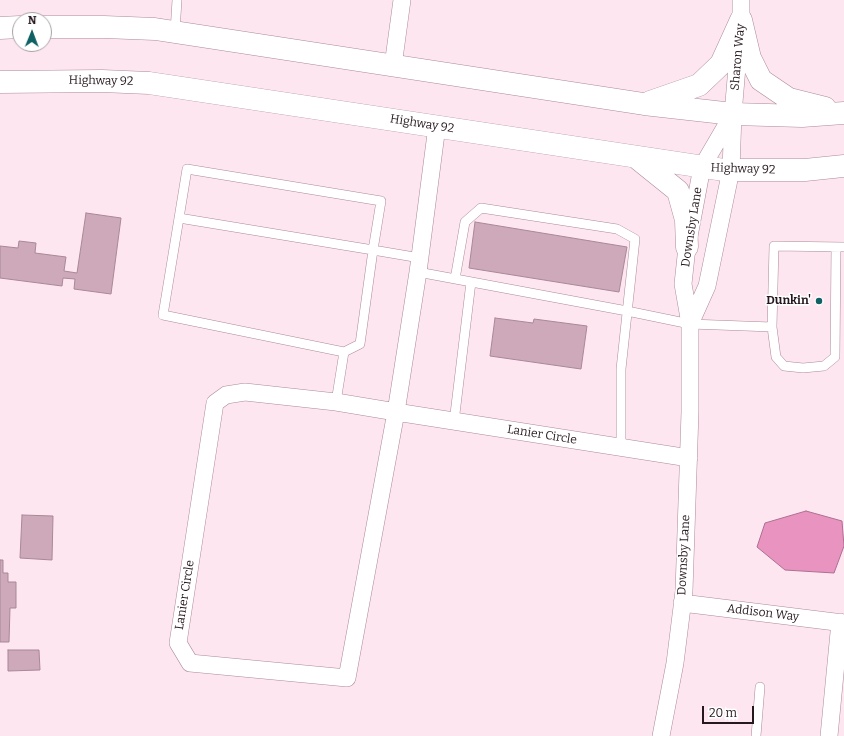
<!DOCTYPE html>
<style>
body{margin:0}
#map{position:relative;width:844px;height:736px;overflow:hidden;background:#fde6f0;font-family:Bitter,serif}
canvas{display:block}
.north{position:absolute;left:12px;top:12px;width:40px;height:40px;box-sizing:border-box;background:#fff;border:1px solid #a8a3a5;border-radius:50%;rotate:1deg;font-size:11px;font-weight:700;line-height:16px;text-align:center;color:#26181f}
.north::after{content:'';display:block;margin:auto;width:14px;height:18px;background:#106164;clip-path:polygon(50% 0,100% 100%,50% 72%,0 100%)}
.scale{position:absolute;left:702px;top:706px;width:52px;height:18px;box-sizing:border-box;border:2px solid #26181f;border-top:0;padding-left:5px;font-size:12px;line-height:14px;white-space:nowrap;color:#26181f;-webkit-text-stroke:3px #fff;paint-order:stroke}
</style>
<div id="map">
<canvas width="844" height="736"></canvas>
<div class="north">N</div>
<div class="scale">20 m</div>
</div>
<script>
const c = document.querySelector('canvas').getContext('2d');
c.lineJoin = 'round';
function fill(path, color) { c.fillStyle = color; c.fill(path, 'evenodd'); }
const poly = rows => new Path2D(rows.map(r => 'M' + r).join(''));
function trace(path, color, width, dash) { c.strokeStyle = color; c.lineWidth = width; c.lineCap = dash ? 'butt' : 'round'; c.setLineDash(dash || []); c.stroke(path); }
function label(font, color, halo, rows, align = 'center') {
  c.font = font + ' Bitter,serif'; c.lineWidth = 3; c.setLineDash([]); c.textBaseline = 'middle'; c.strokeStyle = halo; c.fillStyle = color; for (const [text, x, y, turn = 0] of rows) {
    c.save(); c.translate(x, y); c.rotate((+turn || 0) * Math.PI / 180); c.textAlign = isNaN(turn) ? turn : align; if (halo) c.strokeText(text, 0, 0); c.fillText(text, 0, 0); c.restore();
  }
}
const water = poly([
 [806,511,842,521,844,546,834,573,785,570,757,547,765,523,806,511]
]);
fill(water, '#e994c0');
trace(water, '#ae6f90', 1);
const building = poly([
 [86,213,121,218,111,294,74,289,75,279,63,278,62,286,0,278,0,246,18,248,19,241,36,243,35,253,66,257,64,271,77,273,86,213],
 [475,222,627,247,619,292,469,268,475,222],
 [495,318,533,323,534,319,587,326,581,369,490,356,495,318],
 [22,515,53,516,52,560,20,558,22,515],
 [0,560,3,560,3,573,8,573,8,582,16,582,16,608,10,608,9,642,0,642,0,560],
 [8,650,39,650,40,670,8,671,8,650]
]);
fill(building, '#cda9ba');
trace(building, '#a98797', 1);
const lane = poly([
 [175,32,177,0],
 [179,218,163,315,344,352,336,402],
 [418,272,627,311,690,324,772,327,774,246,844,247],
 [455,279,465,222,481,208,617,229,635,239,621,369,621,447],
 [772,327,776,357,784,366,803,368,824,366,835,357,836,247],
 [344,352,360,344,373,250,381,201,187,169,179,218,373,250,420,258],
 [454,422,471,282],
 [756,736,760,687]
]);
const street = poly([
 [393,66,402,0],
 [437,126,418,272,396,412,689,458],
 [690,324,707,286,731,170,733,114,741,20,741,0],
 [245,392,336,402,396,412,347,678,190,663,178,643,215,403,226,395,245,392],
 [682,603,844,623],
 [661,736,675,663,684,591,690,412,690,324,683,284,687,247,702,167,733,114],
 [829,736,840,622]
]);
const primary = poly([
 [741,20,750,58,761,80,789,99,825,108],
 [44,27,104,27,155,29,644,104,733,114,802,116,844,113],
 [0,28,20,27],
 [0,82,102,81,149,83,724,170,805,170,844,166],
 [650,102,699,85,721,64,741,20],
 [637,158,678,191,686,220,687,247]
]);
trace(lane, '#ac8a9a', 10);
trace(street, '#ac8a9a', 18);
trace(primary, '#ac8a9a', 23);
trace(lane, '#fff', 9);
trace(street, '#fff', 17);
trace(primary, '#fff', 22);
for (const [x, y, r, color] of [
 [819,301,4,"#106164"]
]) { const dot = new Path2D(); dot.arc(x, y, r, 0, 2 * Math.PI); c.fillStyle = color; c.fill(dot); trace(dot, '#fff', 1.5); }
label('12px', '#26181f', '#fff', [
 ["Sharon Way",738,57,-85],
 ["Highway 92",101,81,1],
 ["Highway 92",422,124,9],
 ["Highway 92",743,169,2],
 ["Downsby Lane",692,227,-81],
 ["Lanier Circle",542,435,9],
 ["Downsby Lane",684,555,-87],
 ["Lanier Circle",185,595,-81],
 ["Addison Way",763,613,7]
]);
label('bold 12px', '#26181f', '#fff', [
 ["Dunkin'",811,301]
], 'right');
</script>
